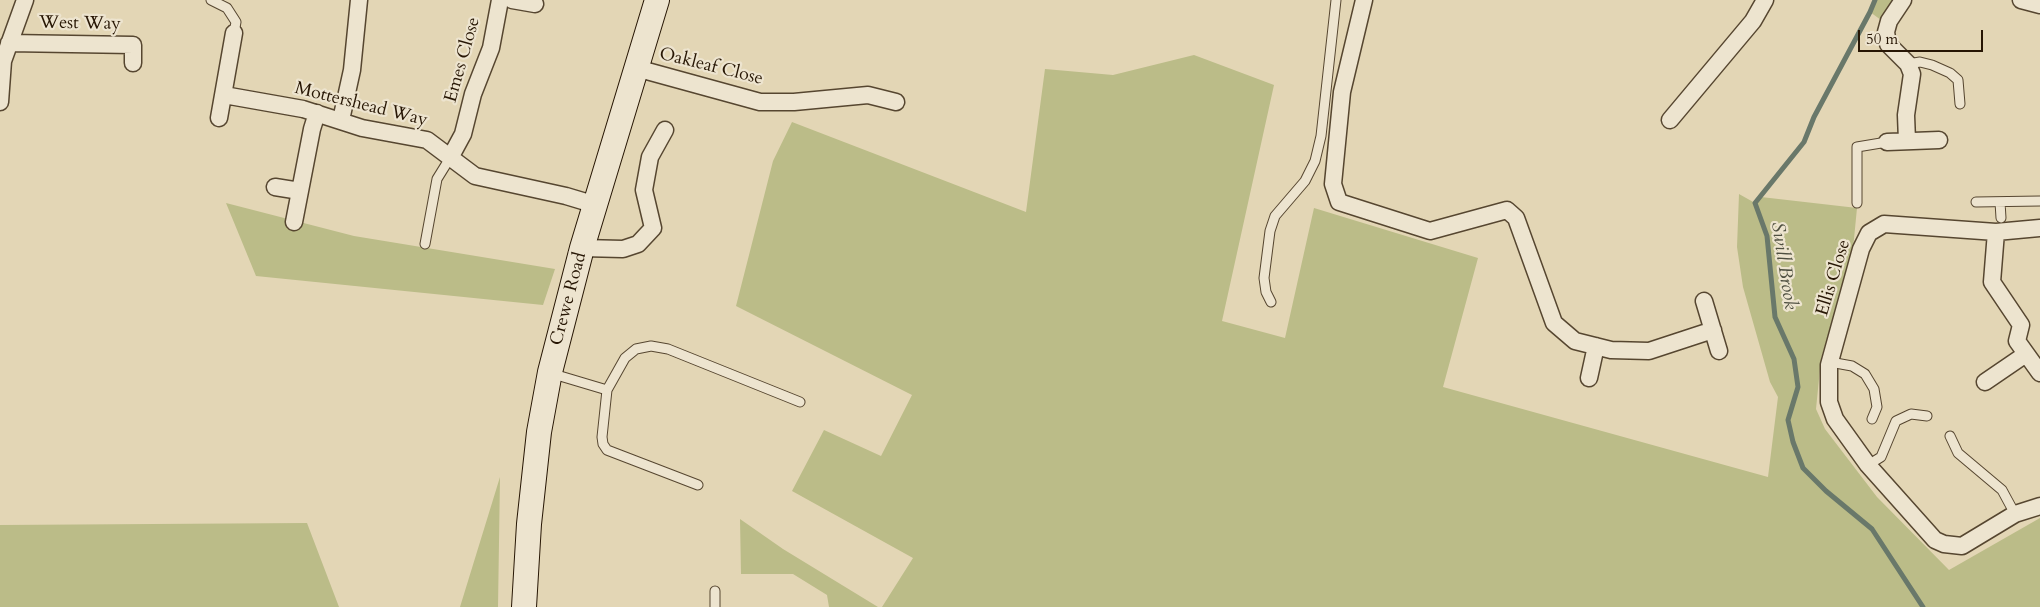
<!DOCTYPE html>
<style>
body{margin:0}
#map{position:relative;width:2040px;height:607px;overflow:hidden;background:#e3d6b5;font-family:Cardo,serif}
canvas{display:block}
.scale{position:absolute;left:1858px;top:30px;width:125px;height:22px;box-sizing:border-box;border:2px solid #271604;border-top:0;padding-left:6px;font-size:15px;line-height:18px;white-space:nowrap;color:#271604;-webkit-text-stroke:4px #ede4cf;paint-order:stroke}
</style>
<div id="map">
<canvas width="2040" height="607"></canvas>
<div class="scale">50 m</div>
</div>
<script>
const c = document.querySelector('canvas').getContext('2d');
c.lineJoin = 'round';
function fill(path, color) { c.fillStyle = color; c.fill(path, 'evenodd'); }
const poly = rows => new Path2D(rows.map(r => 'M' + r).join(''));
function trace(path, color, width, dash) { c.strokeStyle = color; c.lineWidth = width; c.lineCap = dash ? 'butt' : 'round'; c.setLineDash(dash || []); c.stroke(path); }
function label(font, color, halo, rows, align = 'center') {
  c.font = font + ' Cardo,serif'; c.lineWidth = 4.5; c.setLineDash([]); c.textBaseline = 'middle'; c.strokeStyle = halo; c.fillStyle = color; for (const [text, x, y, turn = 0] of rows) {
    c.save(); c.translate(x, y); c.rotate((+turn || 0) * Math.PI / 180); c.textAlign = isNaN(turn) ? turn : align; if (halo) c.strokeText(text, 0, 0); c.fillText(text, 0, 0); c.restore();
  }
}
fill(poly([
 [1875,0,1894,0,1881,20,1870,12],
 [1194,55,1274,85,1222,321,1285,338,1314,208,1478,258,1443,387,1768,477,1778,397,1770,382,1743,287,1737,247,1739,194,1755,203,1761,197,1857,208,1853,249,1821,359,1816,409,1825,429,1877,497,1949,570,2040,518,2040,607,882,607,913,558,792,491,824,430,881,456,912,395,736,306,773,161,792,122,1026,212,1045,69,1113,75],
 [226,203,354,236,555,269,543,305,256,276],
 [500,477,498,607,460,607],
 [740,519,783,549,878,607,829,607,827,595,793,574,741,574],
 [307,523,339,607,0,607,0,525]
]), '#bbbc88');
trace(poly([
 [1875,0,1870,12,1814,117,1804,142,1755,203,1767,236,1775,317,1794,359,1798,387,1788,420,1793,442,1803,468,1826,491,1872,529,1923,607]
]), '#69786a', 5);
const lane = poly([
 [211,0,227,8,236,22,234,33],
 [1908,64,1920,62,1932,65,1950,73,1958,80,1960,104],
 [1976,202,2040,201],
 [2000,202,2001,218],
 [1857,203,1857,147,1887,142],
 [425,244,437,179,450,158],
 [1271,302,1266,292,1264,278,1270,231,1275,216,1305,181,1315,161,1321,136,1336,0],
 [1830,362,1852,366,1865,374,1874,389,1877,407,1872,419],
 [550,373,607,390,625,358,636,349,651,346,668,349,800,402],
 [607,390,602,437,603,444,607,450,698,485],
 [1950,436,1958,453,2002,490,2015,514],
 [1868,465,1881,457,1896,421,1911,414,1927,416],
 [715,607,715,591]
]);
const street = poly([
 [512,0,535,4],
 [1364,0,1342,92,1333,184,1339,202,1430,231,1507,210,1516,218,1554,323,1575,341,1611,350,1649,351,1713,330],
 [1903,0,1889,21,1886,32,1888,44,1908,64,1912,74,1906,115,1907,141],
 [2021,0,2040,5],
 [9,43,133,45,133,63],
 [636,68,760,102,794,102,868,95,896,102],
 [224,95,303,109,362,128,427,140,475,176,566,196,596,205],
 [0,102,3,61,25,0],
 [219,118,234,33],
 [341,120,352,70,359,0],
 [1670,120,1753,21,1765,0],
 [1887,142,1939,140],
 [450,158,463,134,473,94,491,48,500,0],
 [275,187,300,191],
 [294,222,312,129,317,113],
 [2040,228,1996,232,1884,224,1869,233,1861,249,1829,365,1829,402,1835,419,1868,465,1935,540,1944,544,1962,546,2015,514,2040,506],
 [1996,232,1992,282,2021,325,2017,341,2040,373],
 [582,248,623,249,638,244,653,228,644,190,650,157,665,130],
 [1704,301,1719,351],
 [1589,378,1596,346],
 [1985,382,2026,354]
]);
const secondary = poly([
 [524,607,529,524,539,432,550,372,582,248,657,0]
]);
trace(lane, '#564630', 11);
trace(street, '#564630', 19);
trace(secondary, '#271604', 26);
trace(lane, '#ede4cf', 9);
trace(street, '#ede4cf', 16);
trace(secondary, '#ede4cf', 24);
label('18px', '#271604', '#ede4cf', [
 ["West Way",80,24,1],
 ["Emes Close",463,60,-74],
 ["Oakleaf Close",711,67,14],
 ["Mottershead Way",361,105,14],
 ["Ellis Close",1834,278,-73],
 ["Crewe Road",569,299,-75]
]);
label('italic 19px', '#4e4f40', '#ede4cf', [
 ["Swill Brook",1783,266,81]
]);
</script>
